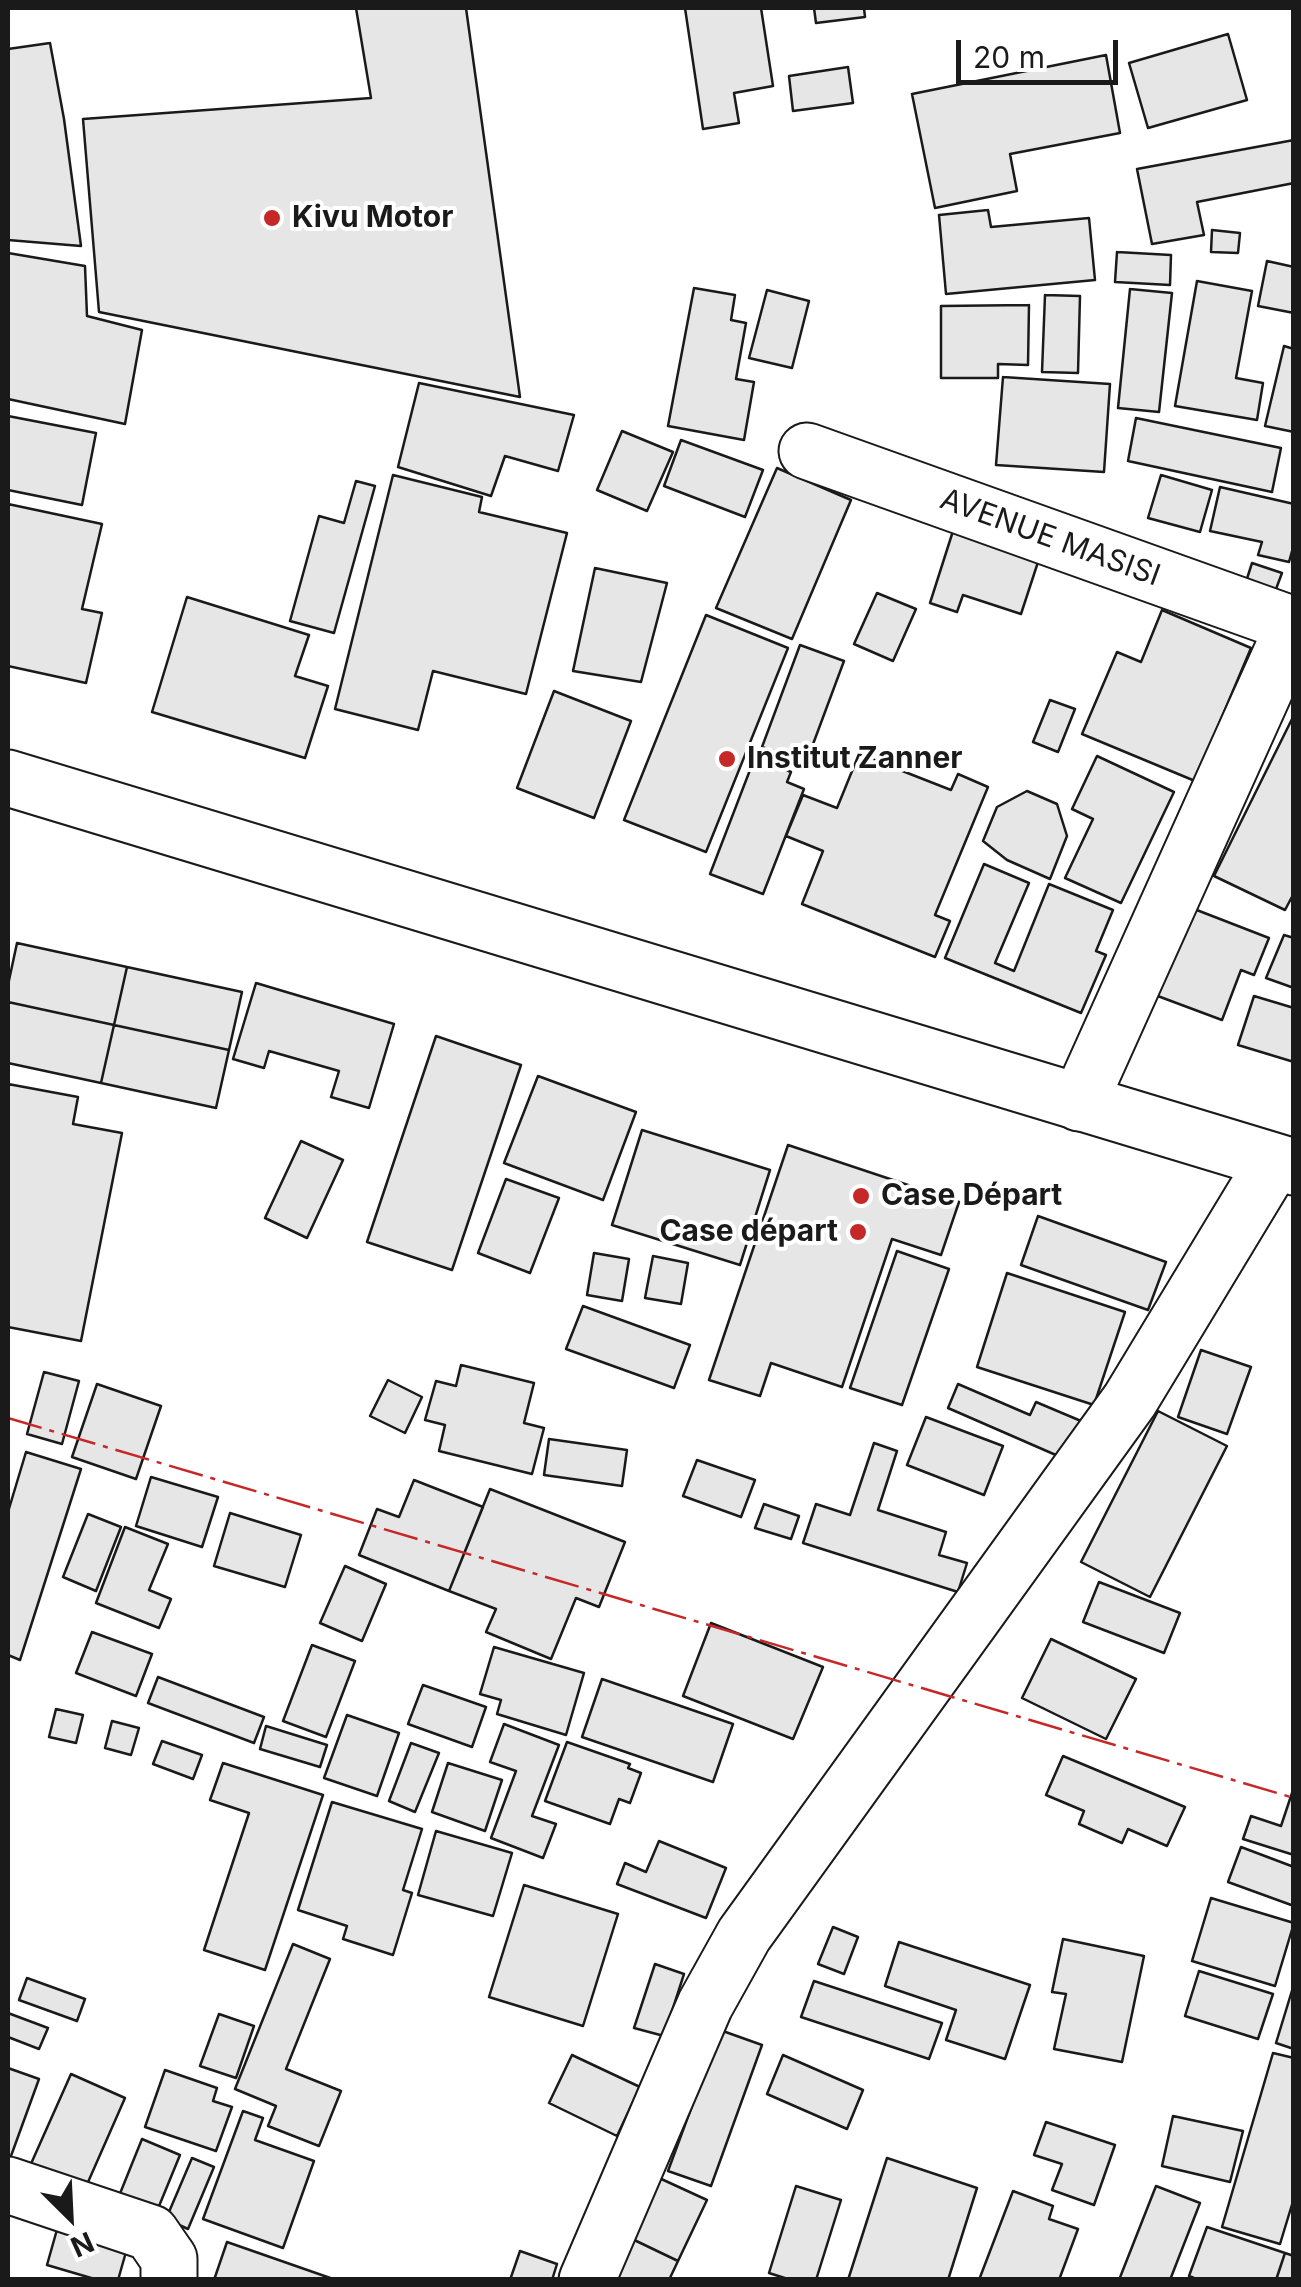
<!DOCTYPE html>
<meta charset="utf-8">
<style>
body{margin:0}
#map{position:relative;width:1301px;height:2287px;overflow:hidden;background:#fff;font-family:Inter,sans-serif}
canvas{display:block}
.frame{position:absolute;inset:0;border:10px solid #1a1a1a;pointer-events:none}
.north{position:absolute;left:20px;top:2167px;width:100px;height:100px;-webkit-text-stroke:8px #fff;paint-order:stroke;rotate:156deg;font-size:28px;font-weight:700;line-height:40px;text-align:center;color:#1a1a1a}
.north::after{content:'';display:block;margin:auto;width:35px;height:45px;background:#1a1a1a;clip-path:polygon(50% 0,100% 100%,50% 72%,0 100%)}
.scale{position:absolute;left:956px;top:40px;width:162px;height:45px;box-sizing:border-box;border:5px solid #1a1a1a;border-top:0;padding-left:12px;font-size:30px;line-height:35px;white-space:nowrap;color:#1a1a1a;-webkit-text-stroke:8px #fff;paint-order:stroke}
</style>
<div id="map">
<canvas width="1301" height="2287"></canvas>
<div class="frame"></div>
<div class="north">N</div>
<div class="scale">20 m</div>
</div>
<script>
const c = document.querySelector('canvas').getContext('2d');
c.lineJoin = 'round';
function fill(path, color) { c.fillStyle = color; c.fill(path, 'evenodd'); }
const poly = rows => new Path2D(rows.map(r => 'M' + r).join(''));
function trace(path, color, width, dash) { c.strokeStyle = color; c.lineWidth = width; c.lineCap = dash ? 'butt' : 'round'; c.setLineDash(dash || []); c.stroke(path); }
function label(font, color, halo, rows, align = 'center') {
  c.font = font + ' Inter,sans-serif'; c.lineWidth = 8; c.setLineDash([]); c.textBaseline = 'middle'; c.strokeStyle = halo; c.fillStyle = color; for (const [text, x, y, turn = 0] of rows) {
    c.save(); c.translate(x, y); c.rotate((+turn || 0) * Math.PI / 180); c.textAlign = isNaN(turn) ? turn : align; if (halo) c.strokeText(text, 0, 0); c.fillText(text, 0, 0); c.restore();
  }
}
const building = poly([
 [356,8,466,8,520,397,99,312,83,119,371,98,356,8],
 [685,8,761,8,773,86,734,93,739,123,703,129,685,8],
 [814,8,864,8,865,17,816,23,814,8],
 [1228,34,1247,100,1148,128,1129,63,1228,34],
 [50,43,64,119,81,246,8,240,8,49,50,43],
 [1106,55,1120,133,1010,154,1017,191,935,208,912,94,1106,55],
 [848,67,853,103,793,111,789,76,848,67],
 [1294,140,1294,183,1197,202,1204,235,1152,244,1137,169,1294,140],
 [988,210,991,227,1089,218,1095,280,946,294,939,215,988,210],
 [1212,230,1240,233,1238,253,1211,252,1212,230],
 [1117,252,1171,255,1170,285,1115,282,1117,252],
 [8,253,85,266,87,316,142,330,125,424,8,399,8,253],
 [1267,261,1294,267,1294,313,1258,306,1267,261],
 [1197,281,1252,291,1236,378,1263,383,1257,420,1175,406,1197,281],
 [694,288,735,295,731,320,746,323,736,379,754,382,744,440,668,426,694,288],
 [1130,289,1172,293,1159,412,1118,408,1130,289],
 [767,290,809,301,792,368,749,358,767,290],
 [1045,295,1080,296,1078,373,1042,372,1045,295],
 [1029,305,1028,365,998,364,998,378,941,378,941,306,1029,305],
 [1284,346,1294,349,1294,432,1265,426,1284,346],
 [1003,377,1110,384,1104,472,996,465,1003,377],
 [419,383,574,415,558,471,505,456,491,496,398,467,419,383],
 [8,416,96,433,82,505,8,490,8,416],
 [1136,418,1281,448,1272,492,1128,461,1136,418],
 [622,431,673,452,647,511,597,490,622,431],
 [681,440,763,470,745,517,664,486,681,440],
 [777,468,851,500,792,639,716,608,777,468],
 [393,475,482,497,479,512,567,533,526,694,433,671,418,730,335,709,393,475],
 [1161,475,1212,490,1200,532,1148,518,1161,475],
 [356,481,375,486,334,633,290,621,319,516,344,523,356,481],
 [1220,487,1294,504,1294,544,1289,562,1258,555,1262,542,1210,531,1220,487],
 [8,504,102,524,82,609,102,613,86,683,8,666,8,504],
 [953,531,1039,559,1021,614,963,595,957,612,930,603,953,531],
 [1252,563,1282,573,1273,597,1244,588,1252,563],
 [595,568,667,583,641,682,573,671,595,568],
 [877,593,916,609,893,661,854,644,877,593],
 [187,597,309,635,295,676,328,686,305,758,152,712,187,597],
 [1162,610,1251,648,1195,781,1082,734,1117,652,1141,662,1162,610],
 [706,615,788,648,706,852,624,820,706,615],
 [800,645,844,661,806,763,762,747,800,645],
 [554,691,631,721,594,818,517,788,554,691],
 [1050,700,1075,709,1058,752,1033,742,1050,700],
 [1294,715,1294,893,1285,910,1214,876,1294,715],
 [859,754,951,790,958,774,988,787,935,915,950,921,935,957,802,904,823,851,786,836,803,795,837,808,859,754],
 [1097,756,1174,792,1121,903,1065,878,1093,819,1072,809,1097,756],
 [755,757,791,772,787,782,804,789,763,894,710,874,755,757],
 [1027,791,1057,804,1067,836,1050,879,1007,860,983,841,997,807,1027,791],
 [984,864,1029,883,995,963,1014,971,1049,884,1113,910,1096,951,1106,955,1081,1013,945,958,984,864],
 [1189,907,1269,938,1254,975,1241,970,1222,1020,1155,995,1189,907],
 [1284,935,1294,938,1294,988,1266,978,1284,935],
 [17,943,127,967,114,1025,8,1002,8,985,17,943],
 [127,967,242,992,229,1050,114,1025,127,967],
 [256,983,394,1024,369,1108,331,1097,339,1071,269,1051,264,1068,233,1059,256,983],
 [1254,996,1294,1008,1294,1062,1238,1045,1254,996],
 [8,1002,114,1025,101,1083,8,1063,8,1002],
 [114,1025,229,1050,216,1108,101,1083,114,1025],
 [436,1036,521,1065,452,1270,367,1242,436,1036],
 [538,1076,636,1112,603,1200,504,1163,538,1076],
 [8,1084,78,1097,73,1124,122,1133,81,1341,8,1327,8,1084],
 [642,1130,770,1170,740,1265,612,1225,642,1130],
 [301,1141,343,1160,307,1238,265,1218,301,1141],
 [788,1145,959,1202,941,1255,892,1239,842,1387,771,1363,760,1396,709,1380,788,1145],
 [506,1179,559,1198,530,1273,478,1253,506,1179],
 [1038,1216,1166,1262,1148,1310,1021,1265,1038,1216],
 [897,1251,949,1269,902,1405,850,1388,897,1251],
 [594,1253,629,1259,622,1301,587,1295,594,1253],
 [653,1256,688,1263,681,1304,645,1298,653,1256],
 [1007,1273,1125,1312,1094,1405,977,1367,1007,1273],
 [583,1306,690,1345,674,1388,566,1349,583,1306],
 [1201,1350,1251,1367,1227,1434,1178,1417,1201,1350],
 [461,1365,534,1383,524,1423,544,1428,532,1474,439,1451,445,1425,425,1420,436,1381,456,1386,461,1365],
 [44,1372,79,1381,62,1444,27,1434,44,1372],
 [388,1380,422,1397,405,1433,370,1416,388,1380],
 [97,1384,161,1406,136,1479,72,1457,97,1384],
 [958,1384,1030,1415,1036,1402,1081,1421,1065,1459,948,1408,958,1384],
 [1158,1411,1227,1446,1150,1597,1081,1562,1158,1411],
 [926,1417,1003,1446,984,1495,907,1465,926,1417],
 [549,1439,627,1450,622,1486,544,1475,549,1439],
 [874,1443,897,1451,878,1510,946,1532,939,1555,967,1563,958,1592,803,1543,816,1504,850,1515,874,1443],
 [26,1452,81,1469,20,1660,8,1655,8,1512,26,1452],
 [697,1460,755,1480,741,1517,683,1496,697,1460],
 [151,1477,218,1497,202,1547,136,1526,151,1477],
 [414,1480,483,1507,449,1591,359,1555,377,1509,399,1517,414,1480],
 [490,1489,625,1542,599,1607,576,1598,551,1659,486,1632,496,1609,449,1591,490,1489],
 [764,1504,799,1516,791,1539,755,1528,764,1504],
 [230,1513,301,1535,285,1587,214,1566,230,1513],
 [88,1514,121,1527,96,1591,63,1577,88,1514],
 [125,1527,168,1544,149,1590,171,1599,159,1628,96,1603,125,1527],
 [345,1566,386,1584,362,1641,320,1623,345,1566],
 [1099,1582,1180,1613,1164,1653,1083,1622,1099,1582],
 [711,1623,823,1667,793,1739,683,1696,711,1623],
 [92,1632,152,1654,136,1696,76,1673,92,1632],
 [1051,1639,1136,1679,1106,1739,1022,1698,1051,1639],
 [312,1645,355,1661,326,1737,283,1721,312,1645],
 [494,1647,584,1673,566,1735,497,1714,501,1700,480,1694,494,1647],
 [158,1677,264,1717,254,1743,148,1703,158,1677],
 [602,1679,733,1724,713,1782,582,1737,602,1679],
 [423,1685,486,1707,472,1747,408,1724,423,1685],
 [56,1709,83,1715,76,1743,49,1737,56,1709],
 [347,1715,399,1733,377,1796,324,1778,347,1715],
 [112,1721,139,1728,131,1755,105,1748,112,1721],
 [504,1724,559,1745,532,1816,556,1824,543,1858,491,1838,516,1771,490,1762,504,1724],
 [266,1726,327,1745,320,1767,260,1749,266,1726],
 [162,1741,202,1755,193,1779,153,1764,162,1741],
 [567,1742,630,1764,628,1768,641,1773,630,1803,619,1799,610,1824,545,1801,567,1742],
 [411,1743,439,1753,415,1812,389,1801,411,1743],
 [1063,1756,1185,1807,1167,1846,1128,1829,1122,1843,1079,1824,1084,1811,1046,1795,1063,1756],
 [223,1763,323,1795,265,1970,204,1950,249,1813,210,1800,223,1763],
 [448,1763,502,1780,485,1831,432,1812,448,1763],
 [1293,1790,1294,1855,1243,1839,1251,1816,1281,1826,1293,1790],
 [332,1802,422,1829,403,1890,412,1893,393,1955,343,1939,347,1926,298,1910,332,1802],
 [436,1831,512,1853,493,1916,418,1895,436,1831],
 [659,1841,726,1868,706,1918,617,1884,625,1863,646,1872,659,1841],
 [1241,1847,1294,1867,1294,1906,1228,1882,1241,1847],
 [524,1885,618,1914,583,2026,489,1997,524,1885],
 [1211,1898,1294,1923,1275,1986,1192,1961,1211,1898],
 [833,1927,858,1937,844,1974,818,1964,833,1927],
 [1063,1939,1144,1956,1122,2062,1054,2049,1066,1994,1052,1992,1063,1939],
 [899,1942,1030,1985,1005,2059,946,2040,956,2010,885,1986,899,1942],
 [293,1944,330,1959,286,2069,341,2091,319,2146,268,2126,276,2106,235,2089,293,1944],
 [655,1964,684,1974,664,2036,634,2028,655,1964],
 [1199,1971,1273,1994,1258,2039,1185,2016,1199,1971],
 [27,1978,85,1999,77,2021,19,2000,27,1978],
 [814,1981,942,2023,929,2059,801,2017,814,1981],
 [1294,1984,1294,2049,1276,2043,1294,1984],
 [8,2013,48,2028,39,2049,8,2037,8,2013],
 [219,2014,254,2026,236,2078,200,2066,219,2014],
 [720,2030,762,2045,711,2186,668,2171,720,2030],
 [1273,2053,1294,2058,1294,2198,1280,2244,1222,2227,1273,2053],
 [572,2055,640,2087,617,2136,549,2103,572,2055],
 [783,2055,863,2090,847,2129,767,2094,783,2055],
 [8,2068,39,2079,11,2156,8,2155,8,2068],
 [165,2070,217,2088,213,2101,232,2107,216,2151,145,2127,165,2070],
 [71,2074,125,2098,85,2189,30,2166,71,2074],
 [243,2111,263,2118,255,2140,314,2161,283,2248,203,2219,243,2111],
 [1173,2116,1243,2131,1230,2182,1162,2166,1173,2116],
 [1046,2122,1115,2145,1094,2205,1052,2190,1062,2164,1034,2155,1046,2122],
 [142,2139,180,2155,157,2211,119,2196,142,2139],
 [192,2158,214,2167,188,2229,166,2219,192,2158],
 [887,2158,977,2188,948,2280,848,2280,887,2158],
 [657,2177,707,2200,678,2261,628,2237,657,2177],
 [796,2186,841,2200,816,2280,791,2280,769,2273,796,2186],
 [1156,2186,1200,2203,1170,2280,1119,2280,1156,2186],
 [1013,2191,1053,2206,1049,2219,1078,2229,1059,2280,979,2280,1013,2191],
 [58,2226,128,2245,118,2280,98,2280,47,2265,58,2226],
 [1207,2227,1285,2253,1276,2280,1199,2280,1189,2276,1207,2227],
 [628,2237,678,2261,669,2280,608,2280,628,2237],
 [227,2242,336,2280,214,2280,227,2242],
 [520,2251,557,2264,552,2280,510,2280,520,2251],
 [1285,2253,1294,2256,1294,2280,1276,2280,1285,2253]
]);
fill(building, '#e6e6e6');
trace(building, '#1a1a1a', 2.5);
const minor = poly([
 [807,451,1294,625],
 [1079,1103,1294,625],
 [8,2185,151,2233,169,2259,169,2280],
 [587,2280,705,2005,744,1935,1130,1400,1274,1162]
]);
const highway = poly([
 [8,778,1294,1167]
]);
trace(minor, '#1a1a1a', 59);
trace(highway, '#1a1a1a', 59);
trace(minor, '#fff', 55);
trace(highway, '#fff', 55);
trace(poly([
 [8,1418,1294,1798]
]), '#c62828', 2.5, [35, 8, 5, 8]);
for (const [x, y, r, color] of [
 [272,218,10,"#c62828"],
 [727,759,10,"#c62828"],
 [861,1196,10,"#c62828"],
 [858,1232,10,"#c62828"]
]) { const dot = new Path2D(); dot.arc(x, y, r, 0, 2 * Math.PI); c.fillStyle = color; c.fill(dot); trace(dot, '#fff', 4); }
label('bold 30px', '#1a1a1a', '#fff', [
 ["Kivu Motor",292,218],
 ["Institut Zanner",747,759],
 ["Case Départ",881,1196],
 ["Case départ",838,1232,"right"]
], 'left');
label('30px', '#1a1a1a', '#fff', [
 ["AVENUE MASISI",1050,538,20]
]);
</script>
